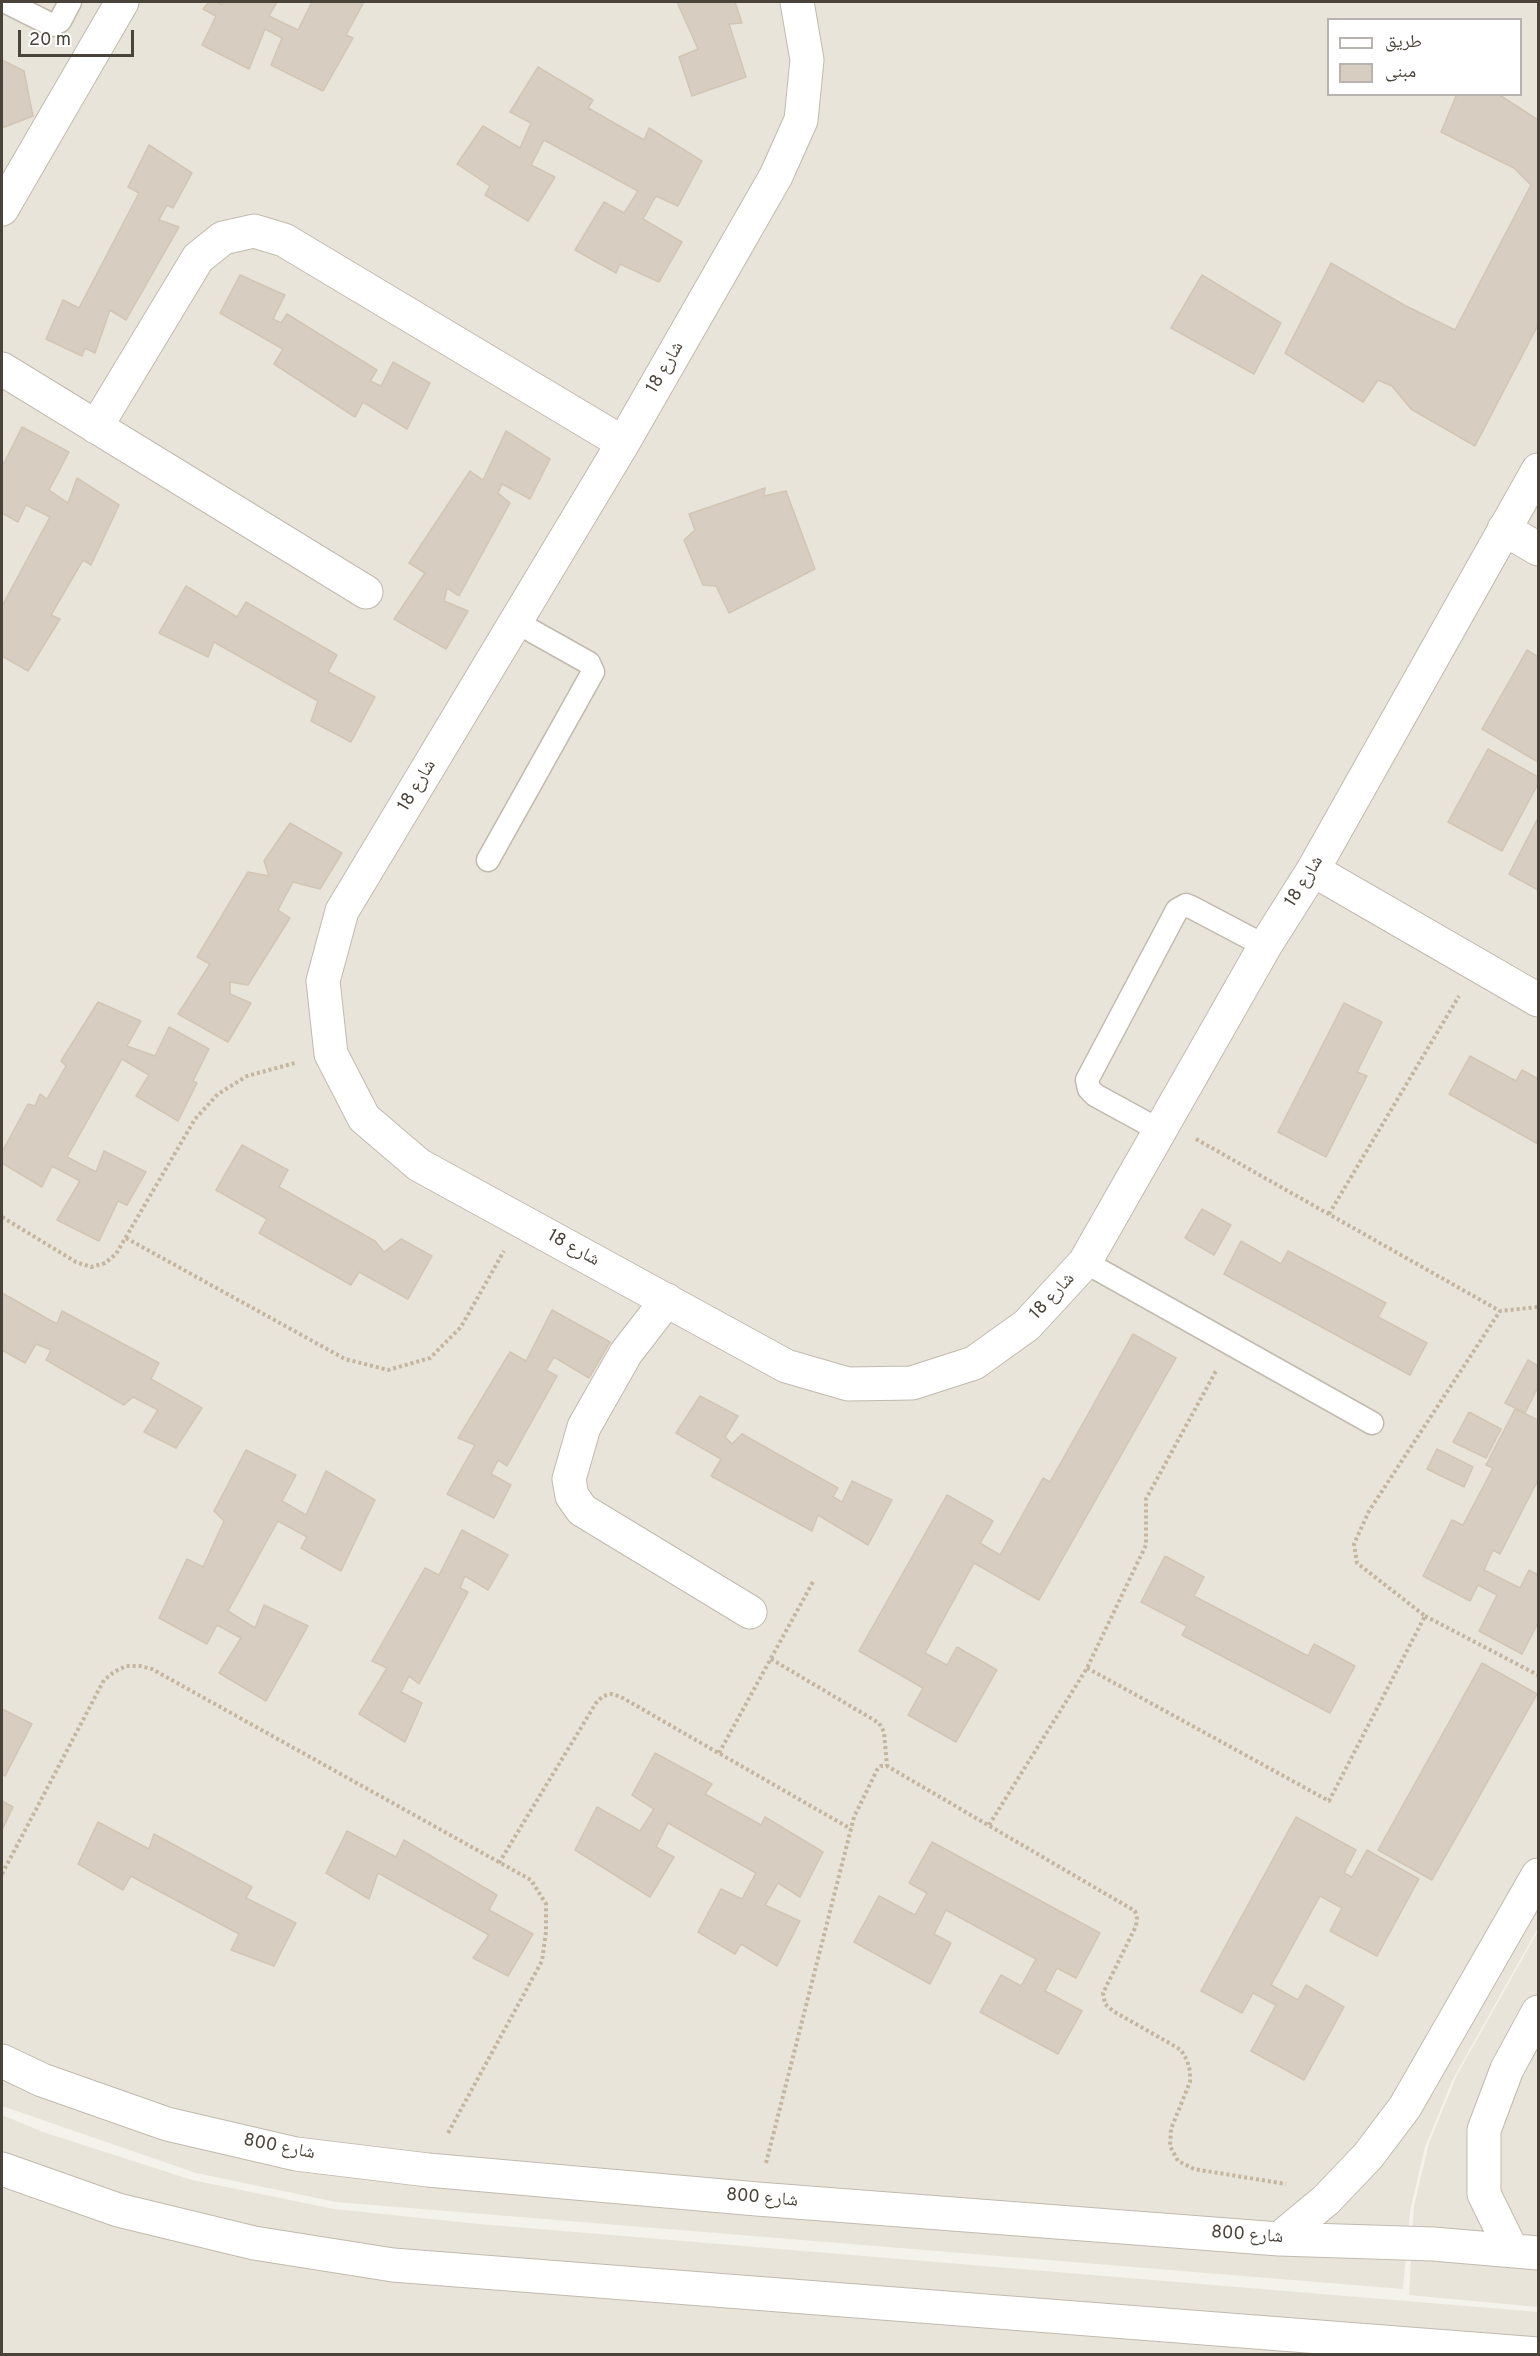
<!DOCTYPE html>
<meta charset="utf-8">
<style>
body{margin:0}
#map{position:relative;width:1540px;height:2356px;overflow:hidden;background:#f5f2eb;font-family:Overpass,"Noto Naskh Arabic",sans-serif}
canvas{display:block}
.frame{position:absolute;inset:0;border:3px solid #4a4339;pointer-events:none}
.legend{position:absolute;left:1327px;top:18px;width:195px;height:78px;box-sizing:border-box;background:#fff;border:2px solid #b7b4b0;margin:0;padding:8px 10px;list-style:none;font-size:18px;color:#4a4339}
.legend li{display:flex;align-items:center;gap:12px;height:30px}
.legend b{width:30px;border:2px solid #b7b4b0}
.scale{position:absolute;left:18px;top:30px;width:116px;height:27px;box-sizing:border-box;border:3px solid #4a4339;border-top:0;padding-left:8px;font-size:18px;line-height:21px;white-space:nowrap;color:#4a4339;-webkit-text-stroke:4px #fff;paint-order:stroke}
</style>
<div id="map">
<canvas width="1540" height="2356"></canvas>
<div class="frame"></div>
<ul class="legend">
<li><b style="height:8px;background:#fff"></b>طريق</li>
<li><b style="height:16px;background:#d7cec1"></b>مبنى</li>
</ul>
<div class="scale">20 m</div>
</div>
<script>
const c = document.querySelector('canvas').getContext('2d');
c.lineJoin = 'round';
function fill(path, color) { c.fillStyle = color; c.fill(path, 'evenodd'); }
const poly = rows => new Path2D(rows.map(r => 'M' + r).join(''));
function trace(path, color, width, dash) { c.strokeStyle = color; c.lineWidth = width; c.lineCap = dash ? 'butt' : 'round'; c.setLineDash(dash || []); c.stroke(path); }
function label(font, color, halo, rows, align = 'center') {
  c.font = font + ' Overpass,"Noto Naskh Arabic",sans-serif'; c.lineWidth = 6; c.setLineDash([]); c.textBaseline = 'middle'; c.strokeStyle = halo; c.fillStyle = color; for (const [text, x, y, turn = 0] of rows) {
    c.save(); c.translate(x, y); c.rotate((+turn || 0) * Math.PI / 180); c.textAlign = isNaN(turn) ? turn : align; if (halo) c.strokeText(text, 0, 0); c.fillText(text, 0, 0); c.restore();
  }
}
fill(poly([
 [2,2,1538,2,1538,1928,1453,2079,1425,2147,1410,2211,1403,2289,336,2202,196,2173,2,2106],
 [1328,20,1520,20,1520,94,1328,94],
 [1538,1931,1538,2307,1409,2295,1414,2206,1429,2143,1457,2075],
 [2,2115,43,2132,192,2180,334,2209,479,2224,1538,2312,1538,2354,2,2354]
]), '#e9e4d9');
const building = poly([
 [209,2,217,2,222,5,223,2,277,2,269,16,298,30,312,2,364,2,346,35,353,38,323,91,271,65,282,38,265,29,249,69,202,45,216,16,203,9,209,2],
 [677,2,735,2,742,23,729,24,746,77,692,96,679,57,698,49,677,2],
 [2,60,24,71,33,116,2,128,2,60],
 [538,67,593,100,588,108,644,140,649,128,702,161,678,206,656,196,643,219,682,242,659,282,620,264,616,273,575,250,604,202,624,213,638,191,544,140,531,165,555,177,528,221,485,195,490,186,457,164,483,126,520,148,531,123,510,112,538,67],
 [1457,94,1498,94,1538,120,1538,325,1475,446,1411,409,1392,386,1378,380,1363,402,1285,353,1331,263,1404,305,1455,330,1531,185,1514,168,1441,132,1457,94],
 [149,145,192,173,173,208,167,205,159,220,179,227,126,320,110,310,95,353,85,348,82,356,46,339,63,300,79,308,139,193,128,187,149,145],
 [240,275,285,295,273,319,281,323,287,314,377,370,370,381,381,386,393,362,430,383,407,429,363,402,355,417,274,364,283,349,220,313,240,275],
 [1202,275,1281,323,1254,374,1171,328,1202,275],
 [22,427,69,452,49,490,68,503,77,478,119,505,91,565,83,560,51,615,60,619,28,671,2,656,2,606,50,517,26,505,18,522,2,513,2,462,4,463,22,427],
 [506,431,550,459,530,499,502,484,498,493,510,503,459,596,447,588,444,601,468,611,446,649,394,619,425,573,409,563,470,471,483,480,506,431],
 [765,488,764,496,786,491,815,569,729,613,716,586,703,585,684,540,695,530,689,514,765,488],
 [186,586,237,617,246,602,337,655,328,672,375,697,351,742,311,721,318,701,214,642,208,657,159,633,186,586],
 [1527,650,1538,657,1538,762,1482,729,1527,650],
 [1488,749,1538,777,1538,784,1502,851,1448,822,1488,749],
 [1538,818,1538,890,1509,874,1538,818],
 [290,823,342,853,320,889,293,882,278,910,290,918,248,985,230,982,230,994,251,1003,228,1042,178,1014,210,964,197,957,248,872,269,876,264,861,290,823],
 [98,1002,141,1021,127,1046,155,1056,169,1027,209,1049,193,1081,197,1083,178,1121,136,1096,149,1075,122,1059,67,1157,96,1172,104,1151,146,1172,127,1205,118,1201,99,1241,57,1220,80,1181,52,1166,42,1187,2,1163,2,1152,28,1104,35,1106,40,1094,47,1099,66,1066,61,1061,98,1002],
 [1344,1003,1382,1022,1357,1072,1367,1076,1326,1157,1278,1132,1344,1003],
 [1470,1056,1516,1081,1522,1070,1538,1079,1538,1144,1449,1094,1470,1056],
 [242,1145,288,1170,279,1187,375,1241,384,1252,401,1239,432,1256,408,1299,359,1272,351,1285,259,1233,267,1219,216,1190,242,1145],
 [1202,1209,1231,1225,1214,1255,1185,1238,1202,1209],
 [1241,1241,1281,1264,1288,1251,1386,1303,1378,1317,1427,1343,1410,1375,1224,1274,1241,1241],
 [2,1293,57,1324,62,1311,159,1363,151,1379,202,1408,176,1448,144,1432,158,1410,133,1397,124,1405,46,1360,51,1350,36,1344,25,1363,2,1350,2,1293],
 [552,1310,610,1342,589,1378,554,1357,546,1370,557,1376,507,1466,498,1460,491,1474,511,1485,494,1518,447,1494,475,1445,458,1438,510,1352,526,1361,552,1310],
 [1133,1334,1176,1358,1039,1600,974,1563,925,1653,947,1665,957,1647,997,1670,956,1742,908,1715,923,1688,859,1651,947,1495,993,1521,980,1543,1000,1555,1043,1478,1050,1482,1133,1334],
 [1528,1360,1538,1366,1538,1387,1525,1413,1505,1403,1528,1360],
 [700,1396,738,1416,725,1437,732,1444,742,1434,838,1488,833,1497,842,1502,852,1481,892,1500,868,1545,818,1515,812,1531,711,1476,721,1459,676,1433,700,1396],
 [1515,1409,1538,1420,1538,1480,1500,1554,1493,1550,1484,1570,1520,1588,1529,1570,1538,1575,1538,1623,1522,1654,1479,1631,1497,1595,1478,1585,1470,1601,1423,1576,1452,1520,1463,1525,1493,1468,1486,1465,1515,1409],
 [1469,1412,1501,1429,1486,1458,1453,1442,1469,1412],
 [1437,1449,1473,1467,1464,1487,1427,1469,1437,1449],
 [246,1450,296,1475,282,1501,306,1515,326,1471,375,1500,341,1571,301,1548,307,1537,278,1521,228,1611,255,1628,264,1605,308,1626,266,1701,219,1673,241,1638,217,1625,207,1644,159,1618,187,1559,203,1567,224,1521,214,1511,246,1450],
 [462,1530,508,1555,488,1590,465,1576,460,1588,468,1592,419,1684,409,1676,401,1692,422,1703,405,1742,359,1714,387,1668,372,1661,425,1568,439,1575,462,1530],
 [1165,1556,1204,1577,1194,1596,1308,1656,1314,1644,1355,1666,1330,1713,1182,1635,1187,1626,1141,1602,1165,1556],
 [1482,1663,1537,1694,1432,1880,1378,1850,1482,1663],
 [2,1709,32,1724,5,1776,2,1774,2,1709],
 [655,1753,712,1784,705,1794,761,1825,765,1817,823,1852,800,1897,778,1883,765,1905,800,1921,777,1966,741,1944,735,1954,698,1932,721,1889,742,1899,756,1873,668,1823,656,1847,674,1857,650,1897,575,1850,597,1807,640,1831,654,1809,632,1795,655,1753],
 [2,1801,13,1807,2,1830,2,1801],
 [1296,1817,1356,1850,1344,1873,1352,1877,1367,1850,1419,1879,1377,1956,1330,1931,1342,1908,1320,1896,1271,1985,1298,2000,1306,1985,1344,2007,1304,2080,1251,2051,1276,2005,1253,1993,1242,2013,1201,1991,1296,1817],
 [98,1822,149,1849,154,1834,252,1887,246,1898,296,1923,274,1966,231,1950,239,1934,131,1876,123,1890,78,1864,98,1822],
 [347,1831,396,1857,404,1840,497,1895,489,1910,533,1934,508,1976,473,1958,489,1935,378,1873,369,1899,326,1873,347,1831],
 [932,1842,1100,1933,1076,1978,1057,1968,1045,1991,1082,2011,1058,2054,980,2012,1001,1975,1021,1986,1036,1959,946,1910,934,1934,951,1943,930,1984,854,1942,879,1896,915,1915,927,1893,909,1883,932,1842]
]);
fill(building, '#d7cec1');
trace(building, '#d2c5b4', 1.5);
const service = poly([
 [6,2,52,25,60,21,70,2],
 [488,860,593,672,589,663,516,622],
 [1159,1130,1095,1095,1089,1089,1087,1080,1177,910,1186,905,1191,907,1265,946],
 [1085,1262,1372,1423]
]);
const minor = poly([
 [797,2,807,60,801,120,776,176,623,443,342,911,323,981,331,1054,364,1118,419,1165,786,1366,848,1384,912,1383,974,1363,1027,1325,1085,1262,1265,946,1313,870,1538,470],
 [2,209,122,2],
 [2,369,366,592],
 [96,427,198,258,223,238,254,231,284,240,623,443],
 [1504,529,1538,549],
 [1313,870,1538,1000],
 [667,1300,626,1353,584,1427,569,1479,572,1496,582,1510,750,1612],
 [2,2061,42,2080,167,2124,296,2154,428,2170,757,2199,1279,2239,1433,2244,1538,2253],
 [2,2169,118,2210,254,2243,393,2265,1538,2354],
 [1279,2239,1326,2200,1368,2156,1405,2107,1538,1875],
 [1512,2251,1484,2194,1484,2130,1507,2069,1538,2012]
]);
trace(service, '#c1baae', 25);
trace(minor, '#c1baae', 35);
trace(poly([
 [1196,1139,1500,1311,1538,1307],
 [1329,1214,1459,996],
 [2,1217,76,1262,91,1267,105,1263,116,1254,195,1119,218,1094,247,1076,295,1063],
 [126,1238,345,1359,388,1370,430,1358,461,1327,504,1251],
 [1425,1616,1538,1675],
 [771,1659,879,1723,884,1732,887,1766],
 [1087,1668,1329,1801,1425,1616,1357,1563,1354,1544,1369,1511,1500,1311],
 [719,1753,814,1580],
 [989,1825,1087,1668,1146,1545,1146,1499,1217,1369],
 [499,1863,596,1703,603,1696,612,1694,621,1697,851,1829],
 [2,1874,104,1680,114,1672,126,1666,140,1666,152,1669,531,1880,546,1904,546,1932,542,1961,447,2135],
 [766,2163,854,1817,877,1770,881,1766,887,1766,1135,1911,1137,1918,1136,1926,1103,1993,1105,2004,1113,2011,1171,2044,1181,2050,1187,2060,1190,2071,1190,2082,1171,2129,1170,2146,1178,2161,1194,2169,1286,2184]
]), '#c3b59f', 4, [3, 3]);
trace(service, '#fff', 22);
trace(minor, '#fff', 33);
label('18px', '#4a4339', '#fff', [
 ["شارع 18",666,368,-60],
 ["شارع 18",418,786,-59],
 ["شارع 18",1305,882,-58],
 ["شارع 18",573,1249,29],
 ["شارع 18",1053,1297,-47],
 ["شارع 800",279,2148,11],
 ["شارع 800",762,2199,5],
 ["شارع 800",1247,2236,4]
]);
</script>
